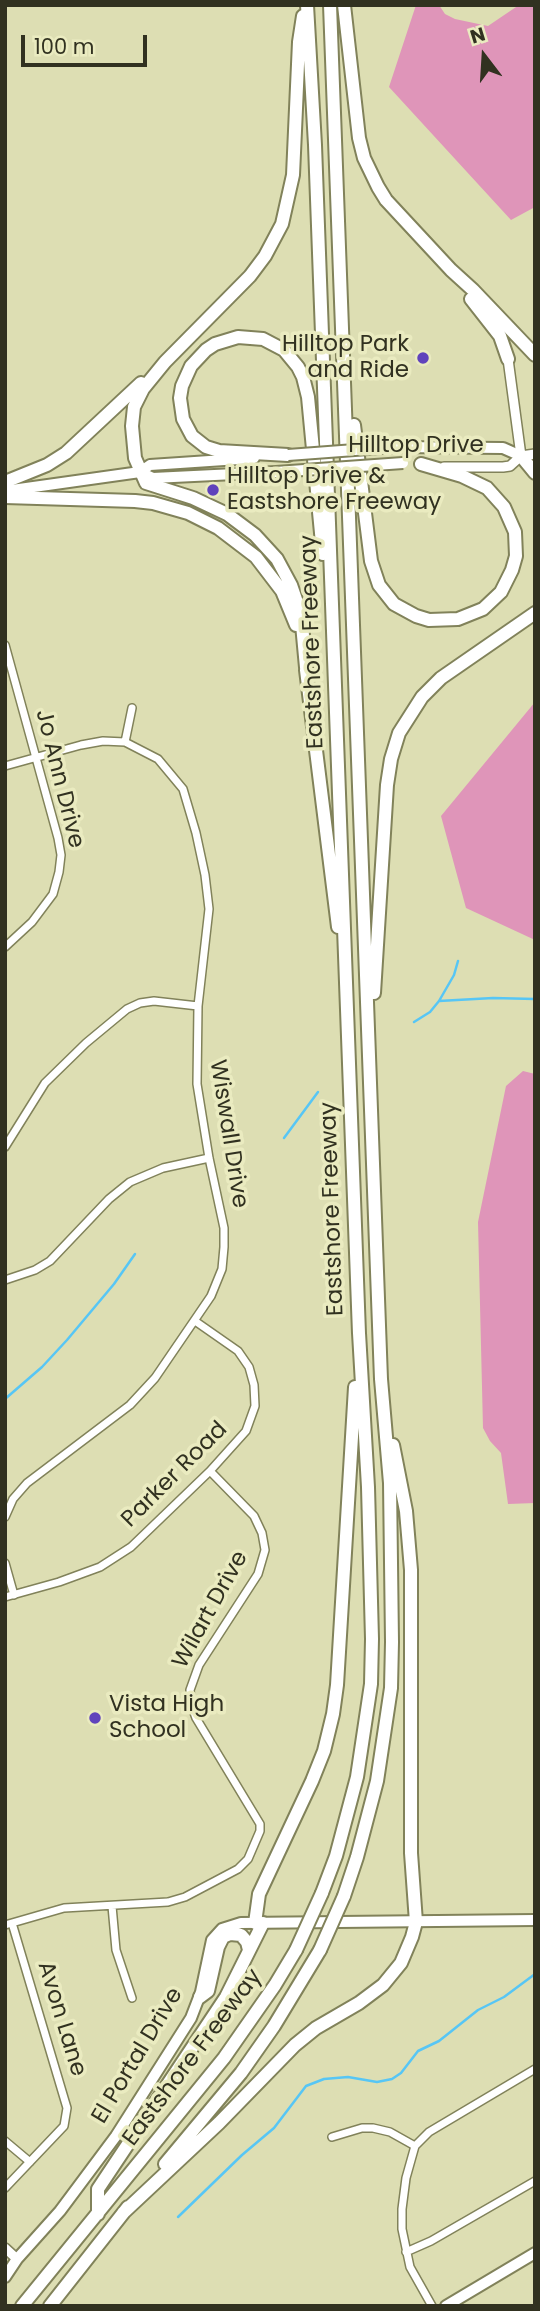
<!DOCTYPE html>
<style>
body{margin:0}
#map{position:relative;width:540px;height:2311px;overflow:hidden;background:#dddeb3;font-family:Poppins,sans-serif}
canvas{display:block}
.frame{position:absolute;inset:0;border:7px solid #313120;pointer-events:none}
.north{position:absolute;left:449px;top:21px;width:70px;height:70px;-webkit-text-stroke:5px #eaebc0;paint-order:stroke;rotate:343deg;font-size:19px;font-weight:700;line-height:28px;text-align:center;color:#313120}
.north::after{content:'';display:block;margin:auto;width:24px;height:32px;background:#313120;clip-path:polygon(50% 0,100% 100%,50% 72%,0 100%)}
.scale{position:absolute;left:21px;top:35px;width:126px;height:32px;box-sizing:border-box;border:4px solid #313120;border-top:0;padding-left:9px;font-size:21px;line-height:24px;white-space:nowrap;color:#313120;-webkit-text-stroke:5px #eaebc0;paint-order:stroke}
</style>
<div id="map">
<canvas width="540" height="2311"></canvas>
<div class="frame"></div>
<div class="north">N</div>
<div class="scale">100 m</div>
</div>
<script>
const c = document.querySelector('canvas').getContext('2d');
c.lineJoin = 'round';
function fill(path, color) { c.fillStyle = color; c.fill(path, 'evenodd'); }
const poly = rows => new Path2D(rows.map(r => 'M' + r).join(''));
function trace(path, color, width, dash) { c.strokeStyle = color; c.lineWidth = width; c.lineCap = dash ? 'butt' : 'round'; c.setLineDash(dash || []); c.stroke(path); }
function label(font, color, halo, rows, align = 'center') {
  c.font = font + ' Poppins,sans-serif'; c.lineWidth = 7; c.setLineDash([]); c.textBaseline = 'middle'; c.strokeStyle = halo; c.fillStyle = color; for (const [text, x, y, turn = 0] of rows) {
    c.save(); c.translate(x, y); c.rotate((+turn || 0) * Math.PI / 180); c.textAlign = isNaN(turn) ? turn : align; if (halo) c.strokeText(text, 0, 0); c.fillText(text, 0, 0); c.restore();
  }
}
fill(poly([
 [416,5,439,5,445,14,455,19,488,26,519,5,535,5,535,207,511,220,389,87],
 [535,702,535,940,466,908,441,816],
 [523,1071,535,1074,535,1503,508,1504,501,1453,490,1441,483,1428,478,1222,506,1086]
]), '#df95b9');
trace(poly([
 [439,1001,493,998,535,999],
 [414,1022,430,1012,439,1001,454,975,458,961],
 [284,1138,318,1092],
 [5,1399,42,1367,67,1340,114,1284,135,1254],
 [178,2217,242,2155,274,2128,306,2086,324,2079,348,2077,377,2082,392,2079,401,2073,418,2051,439,2041,478,2010,504,1997,535,1974]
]), '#57c6f5', 2.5);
const minor = poly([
 [5,645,58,838,61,855,59,872,53,894,32,922,5,947],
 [125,742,132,708],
 [5,766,81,745,103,741,125,742,158,759,183,789,196,833,205,875,209,909,198,1006,197,1084,209,1158,224,1228,224,1247,222,1269,211,1296,155,1378,130,1405,27,1483,13,1499,5,1517],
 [5,1147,45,1083,86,1043,127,1009,140,1003,154,1001,198,1006],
 [5,1280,35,1270,50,1261,109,1199,130,1182,163,1168,209,1158],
 [5,1563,14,1595],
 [5,1597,59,1582,100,1567,131,1547,210,1471,246,1431,255,1406,254,1385,249,1367,238,1351,195,1321],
 [112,1906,116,1950,132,1998],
 [5,1925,64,1908,168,1902,185,1897,238,1869,248,1859,260,1831,260,1824,196,1718,191,1704,190,1690,199,1665,258,1574,265,1550,262,1533,254,1516,210,1471],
 [332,2137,362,2128,373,2128,390,2132,415,2146],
 [5,2141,30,2162],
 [5,2188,64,2126,67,2108,12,1923],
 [406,2252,431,2241,535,2181],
 [432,2306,410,2267,402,2229,402,2209,406,2178,415,2146,429,2132,535,2069]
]);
const tertiary = poly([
 [508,359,521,456],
 [444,467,503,467,510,466,521,456,535,454],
 [5,2248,17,2259]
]);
const secondary = poly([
 [395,447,503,448,521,456],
 [140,472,153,478,276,472],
 [5,491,140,472,150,465,254,458],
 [5,2277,17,2259,60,2211,116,2136,191,2018,201,1992,212,1940,222,1929,241,1923,535,1920]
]);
const primary = poly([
 [446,2306,535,2253]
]);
const motorway = poly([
 [307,5,315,145,359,1333,368,1487,372,1639,371,1684,357,1777,336,1856,322,1893],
 [330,5,381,1379,390,1483,392,1642,391,1688,377,1781,357,1857,344,1896],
 [344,5,359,138,364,158,378,187,386,200,451,270,473,290,535,355],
 [303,16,299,42,293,175,282,224,265,256,250,276,165,362,143,389,134,407,132,426,135,458,146,483,193,498,227,514,255,535,277,559,291,585,301,614,307,678],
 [471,299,500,336,508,359],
 [354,425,371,561,379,585,394,604,416,616,429,620,458,619,483,609,501,592,512,570,516,556,515,532,504,507,487,488,462,476,421,464],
 [288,455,219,451,206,447,192,436,183,419,180,398,182,386,191,366,206,350,215,344,238,337,263,339,284,350,298,367,303,377,308,397,323,554],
 [521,456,535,473],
 [5,482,47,465,66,453,141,383],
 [5,497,135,501,153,503,188,513,218,528,256,557,282,591,296,625],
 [306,670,338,927],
 [374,993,387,785,391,759,399,733,422,697,441,678,535,613],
 [255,1923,259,1894,312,1781,324,1751,333,1714,337,1685,355,1387],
 [200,1997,208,1991,218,1947,223,1937,230,1934,241,1935,247,1942,249,1950],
 [165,2164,241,2073,274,2026,320,1950],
 [123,2213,219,2123,295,2045,316,2028,359,2003,383,1985,401,1963,412,1937,416,1922,411,1853,411,1570,406,1511,393,1445],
 [98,2214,98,2189,226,1997,263,1923],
 [22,2306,224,2058,275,1985,296,1950],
 [50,2306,128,2207]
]);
trace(minor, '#81825a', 10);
trace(tertiary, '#81825a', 12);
trace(secondary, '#81825a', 14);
trace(primary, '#81825a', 14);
trace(motorway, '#81825a', 16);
trace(minor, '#fff', 7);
trace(tertiary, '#fff', 9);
trace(secondary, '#fff', 10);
trace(primary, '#fff', 10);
trace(motorway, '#fff', 12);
const secondaryBridge = poly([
 [288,455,395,447],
 [276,472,403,463]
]);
const motorwayBridge = poly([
 [296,1950,322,1893],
 [320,1950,344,1896]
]);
trace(secondaryBridge, '#81825a', 14, []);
trace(motorwayBridge, '#81825a', 16, []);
trace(secondaryBridge, '#fff', 10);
trace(motorwayBridge, '#fff', 12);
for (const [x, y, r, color] of [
 [423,358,7,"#6043bc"],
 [213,490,7,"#6043bc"],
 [95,1718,7,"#6043bc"]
]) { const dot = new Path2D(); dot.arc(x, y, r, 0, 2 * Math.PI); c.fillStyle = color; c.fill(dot); trace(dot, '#eaebc0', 2.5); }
label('23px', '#313120', '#eaebc0', [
 ["Hilltop Park",409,345,"right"],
 ["and Ride",409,371,"right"],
 ["Hilltop Drive &",227,477],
 ["Eastshore Freeway",227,503],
 ["Vista High",109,1705],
 ["School",109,1731]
], 'left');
label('23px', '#313120', '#eaebc0', [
 ["Hilltop Drive",416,446],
 ["Eastshore Freeway",313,642,-92],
 ["Jo Ann Drive",59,779,76],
 ["Wiswall Drive",228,1134,81],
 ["Eastshore Freeway",333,1209,-92],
 ["Parker Road",175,1475,-45],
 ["Wilart Drive",211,1610,-61],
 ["Avon Lane",61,2019,73],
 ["El Portal Drive",138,2056,-59],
 ["Eastshore Freeway",193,2058,-53]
]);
</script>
